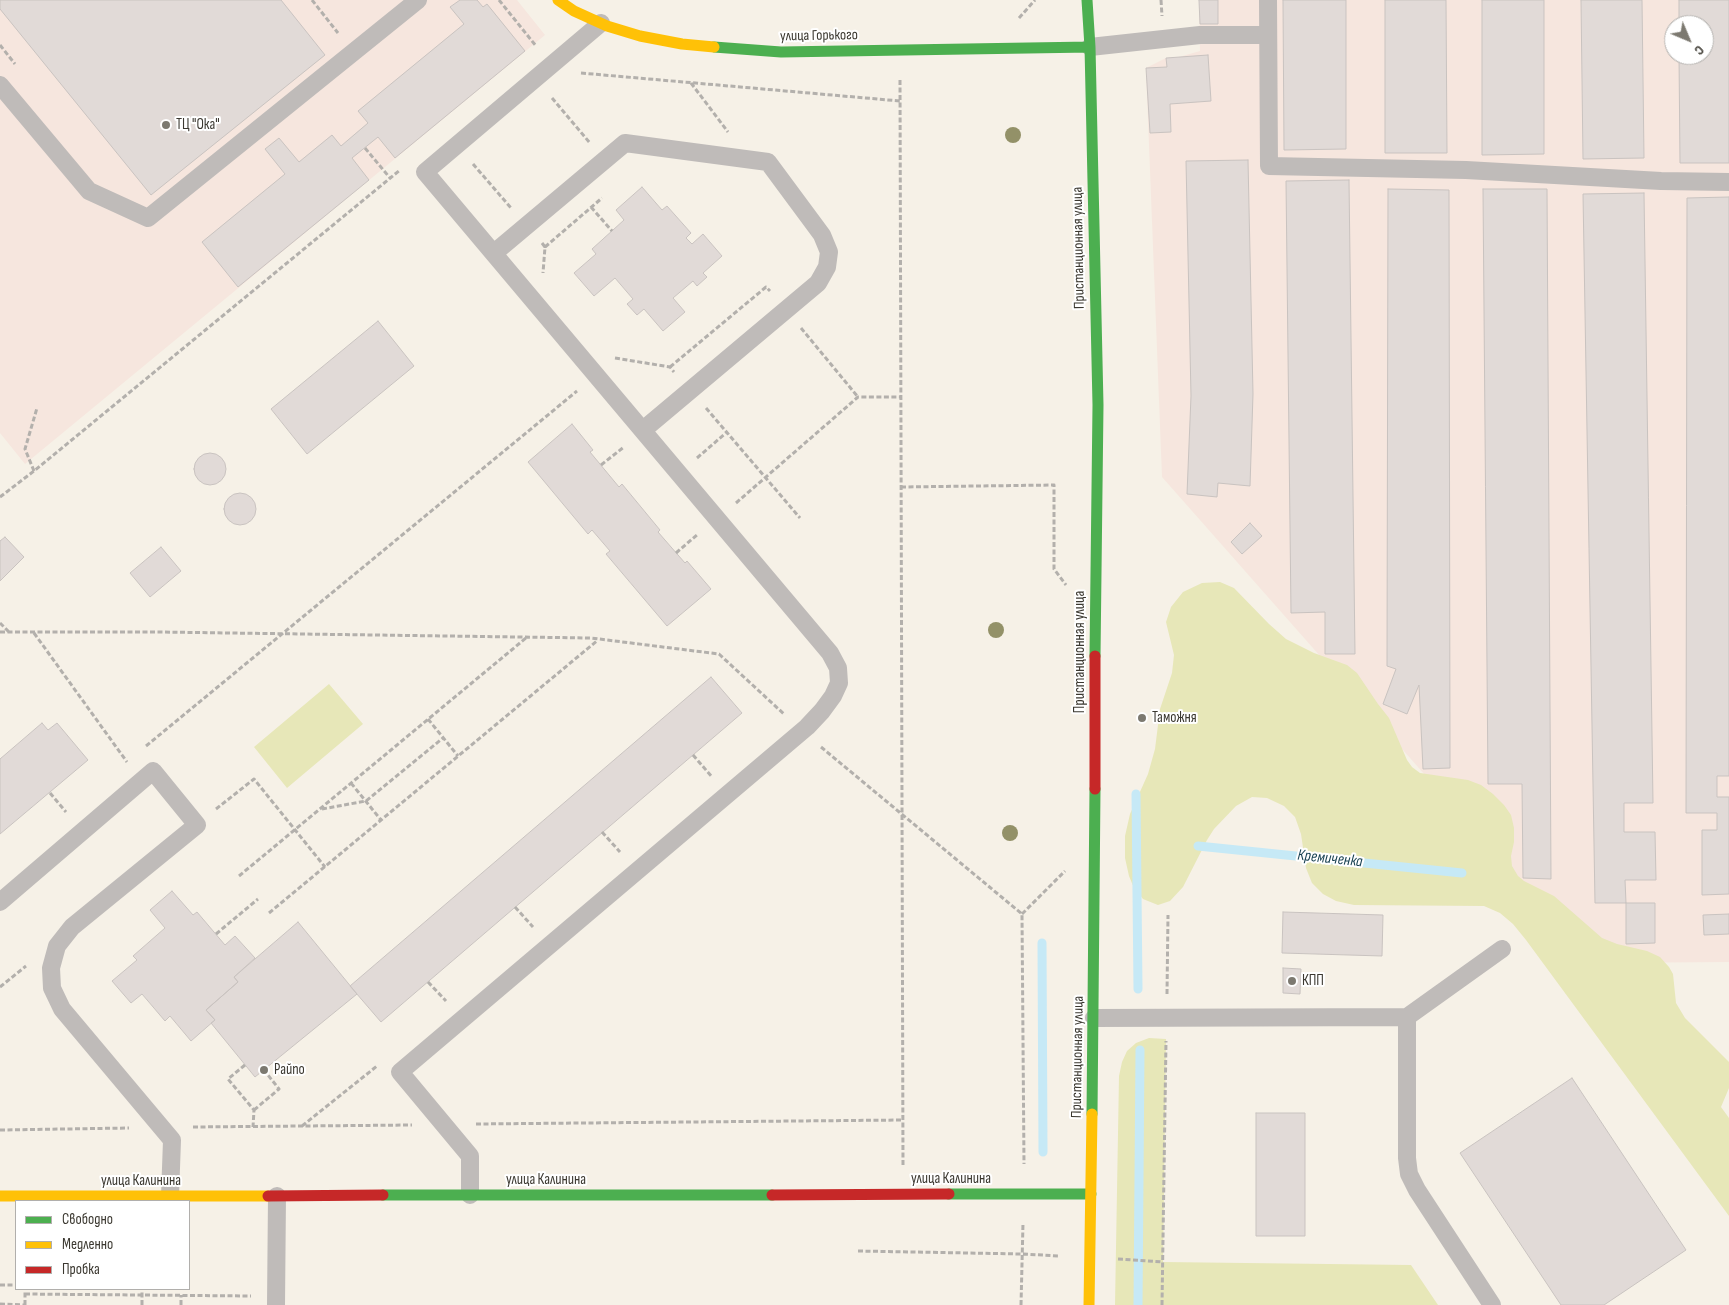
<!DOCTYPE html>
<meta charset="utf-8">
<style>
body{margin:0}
#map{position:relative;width:1729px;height:1305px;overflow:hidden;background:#f6f1e7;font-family:"Sofia Sans Condensed",sans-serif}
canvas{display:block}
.legend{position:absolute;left:15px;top:1200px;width:175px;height:90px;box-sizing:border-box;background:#fff;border:1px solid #b1afac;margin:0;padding:6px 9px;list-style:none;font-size:15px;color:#3b3830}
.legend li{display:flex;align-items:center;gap:10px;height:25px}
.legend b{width:25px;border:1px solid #b1afac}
.north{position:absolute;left:1664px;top:15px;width:50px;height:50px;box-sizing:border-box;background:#fff;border:1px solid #b1afac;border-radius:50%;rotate:135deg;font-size:14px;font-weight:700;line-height:20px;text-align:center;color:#3b3830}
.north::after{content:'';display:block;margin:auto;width:18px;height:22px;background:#7c7970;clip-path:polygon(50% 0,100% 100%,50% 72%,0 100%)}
</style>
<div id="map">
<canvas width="1729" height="1305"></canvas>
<ul class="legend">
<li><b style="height:6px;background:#4caf50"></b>Свободно</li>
<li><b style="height:6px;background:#ffc107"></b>Медленно</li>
<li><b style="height:6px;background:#c62828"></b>Пробка</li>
</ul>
<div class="north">С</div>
</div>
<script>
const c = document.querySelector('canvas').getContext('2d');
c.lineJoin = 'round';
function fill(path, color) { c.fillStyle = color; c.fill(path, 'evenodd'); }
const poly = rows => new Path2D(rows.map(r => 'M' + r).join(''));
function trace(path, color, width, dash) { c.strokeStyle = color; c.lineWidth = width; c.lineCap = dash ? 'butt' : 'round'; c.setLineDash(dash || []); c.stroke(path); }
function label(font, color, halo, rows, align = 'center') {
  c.font = font + ' "Sofia Sans Condensed",sans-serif'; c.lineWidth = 4; c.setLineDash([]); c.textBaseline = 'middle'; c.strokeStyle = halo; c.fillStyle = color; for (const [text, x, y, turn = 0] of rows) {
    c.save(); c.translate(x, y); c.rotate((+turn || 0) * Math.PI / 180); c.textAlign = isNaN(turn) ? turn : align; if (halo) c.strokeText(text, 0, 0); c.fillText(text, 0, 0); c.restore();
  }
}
fill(poly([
 [0,0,517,0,545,35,25,464,0,433],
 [1199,0,1729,0,1729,962,1591,963,1162,477,1146,68,1166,58,1179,57,1200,51],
 [1674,25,1704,25,1704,55,1674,55]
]), '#f6e6de');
fill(poly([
 [1220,582,1234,588,1269,624,1286,639,1314,653,1347,665,1357,673,1378,704,1389,718,1407,760,1412,767,1420,773,1468,780,1481,785,1493,794,1504,805,1511,815,1514,828,1514,842,1511,856,1512,866,1518,876,1524,881,1554,896,1602,938,1617,944,1647,951,1660,957,1669,967,1673,974,1676,1003,1685,1018,1729,1062,1729,1088,1721,1107,1729,1118,1729,1216,1526,940,1513,924,1500,913,1484,906,1354,905,1336,901,1323,894,1312,883,1306,868,1301,834,1295,817,1284,806,1267,798,1252,797,1236,806,1214,829,1207,840,1183,887,1170,901,1158,905,1143,899,1134,888,1129,876,1125,858,1125,836,1130,814,1148,774,1155,749,1160,709,1172,673,1174,655,1166,622,1171,607,1183,592,1202,583],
 [329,684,363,724,287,788,254,747],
 [1149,1038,1166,1039,1163,1262,1411,1265,1438,1305,1115,1305,1119,1076,1122,1062,1127,1051,1136,1043]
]), '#e7e7b8');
trace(poly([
 [1136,794,1138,989],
 [1198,846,1462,873],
 [1042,943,1043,1152],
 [1138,1305,1140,1050]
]), '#c6e9f6', 9);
const building = poly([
 [0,0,281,0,325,55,151,195,0,9,0,0],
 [460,0,477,0,483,7,487,4,525,51,395,158,378,137,352,158,369,180,238,287,202,242,285,174,265,149,279,138,299,162,332,135,341,146,368,123,358,111,464,24,450,7,460,0],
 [1199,0,1218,0,1218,24,1200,24,1199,0],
 [1283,0,1346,0,1346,149,1284,150,1283,0],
 [1385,0,1446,0,1447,153,1385,153,1385,0],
 [1482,0,1544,0,1544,154,1482,155,1482,0],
 [1581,0,1642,0,1644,158,1583,159,1581,0],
 [1679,0,1729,0,1729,163,1680,163,1679,55,1704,55,1704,25,1679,25,1679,0],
 [1208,55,1211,101,1170,104,1171,132,1150,133,1146,68,1167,67,1166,58,1208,55],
 [1248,160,1253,394,1250,486,1218,483,1217,497,1187,494,1191,396,1186,161,1248,160],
 [1349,180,1355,654,1325,654,1325,612,1291,613,1286,181,1349,180],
 [642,187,662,210,667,206,691,233,686,238,692,244,703,234,722,256,703,273,707,277,697,286,693,281,673,298,685,312,663,331,644,309,637,315,627,304,633,299,615,278,594,296,574,273,596,254,592,249,624,220,616,210,642,187],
 [1388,189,1449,190,1450,768,1423,769,1419,685,1407,714,1383,704,1396,669,1387,666,1388,189],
 [1483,189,1547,189,1551,879,1523,878,1522,784,1488,784,1483,189],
 [1644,193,1653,803,1624,803,1624,832,1655,832,1656,880,1625,880,1626,903,1595,903,1583,194,1644,193],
 [1729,197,1729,776,1717,776,1717,797,1729,797,1729,894,1702,895,1702,830,1717,830,1717,813,1686,813,1687,198,1729,197],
 [378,321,414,366,307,454,271,409,378,321],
 [572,424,593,450,590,452,619,487,622,484,660,530,658,532,685,563,687,561,711,589,667,626,606,554,610,551,592,530,588,534,528,462,572,424],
 '194 469a16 16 0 1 1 32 0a16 16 0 1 1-32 0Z',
 '224 509a16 16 0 1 1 32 0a16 16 0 1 1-32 0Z',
 [1250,523,1262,536,1242,554,1231,542,1250,523],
 [5,537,24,557,0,581,0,541,5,537],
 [161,547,181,571,150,597,130,573,161,547],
 [711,677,742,713,381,1022,350,986,711,677],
 [42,723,48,730,57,723,88,760,0,834,0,759,42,723],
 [172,891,193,915,197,912,225,945,235,936,255,958,234,977,238,982,206,1010,215,1020,191,1041,170,1016,165,1021,142,994,131,1003,112,981,137,960,133,956,165,928,150,910,172,891],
 [1626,903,1655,903,1655,943,1626,944,1626,903],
 [1283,912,1383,915,1382,956,1282,953,1283,912],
 [1729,914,1729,934,1704,935,1703,915,1729,914],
 [298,922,357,994,255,1077,211,1023,215,1020,206,1010,238,982,234,977,298,922],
 [1283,968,1301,969,1300,994,1283,993,1283,968],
 [1572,1078,1686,1250,1604,1305,1561,1305,1460,1153,1572,1078],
 [1256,1113,1305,1113,1305,1236,1256,1236,1256,1113]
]);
fill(building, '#e1dad7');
trace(building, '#c9c3c0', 1);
trace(poly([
 [312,0,338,33],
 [499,0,536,46],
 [1161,0,1162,16],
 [1019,18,1035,0],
 [0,45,15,64],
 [581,73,900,101],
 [900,80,903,1166],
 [691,83,728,132],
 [552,98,590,143],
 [365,148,390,178],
 [473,164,511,208],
 [591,207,612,231],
 [542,243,545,247,543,273],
 [545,247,602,198],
 [801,328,858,397],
 [615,358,670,367,674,372],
 [670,367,766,287,770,291],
 [706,408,800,518],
 [697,458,727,432],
 [601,465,624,447],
 [34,471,25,449,37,408],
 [901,487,1054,485,1054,569,1066,585],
 [0,497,34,471,400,170],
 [736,503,858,397,901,397],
 [676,553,698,534],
 [0,623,9,632],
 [0,632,158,632,591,638,719,654,785,715],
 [34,633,127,762],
 [428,719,458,756],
 [146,746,577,391],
 [821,747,1022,914,1024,1164],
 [693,755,712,777],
 [351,783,381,820],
 [50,793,66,812],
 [216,809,254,779,325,867],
 [322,809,366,801,443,738],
 [602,832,620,852],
 [239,876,526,638],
 [515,907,533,927],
 [269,913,598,640],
 [1022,914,1065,871],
 [216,934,258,899],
 [428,982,446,1001],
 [0,987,26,966],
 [1167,994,1168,915],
 [245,1065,228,1079,254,1110,253,1127],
 [254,1110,279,1089,264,1070],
 [476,1124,903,1120],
 [302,1126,377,1066],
 [193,1127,412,1125],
 [0,1130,129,1128],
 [858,1251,1022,1254,1060,1256],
 [1118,1259,1163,1262],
 [0,1285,16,1285],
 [25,1294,251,1296],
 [0,1304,25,1305],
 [25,1305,25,1289],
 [142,1305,142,1289],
 [181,1305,181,1295],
 [1021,1305,1023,1223],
 [1162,1305,1166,1041]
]), '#b3b0ac', 3, [5, 2.5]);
trace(poly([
 [1268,0,1269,166,1466,170,1661,181,1729,182],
 [1090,47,1200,35,1268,35],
 [0,85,89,191,148,218,418,0],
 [494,253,625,143,768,162,822,235,829,252,827,267,818,283,643,430],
 [0,902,153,771,197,825,72,927,57,946,51,968,52,988,62,1009,172,1140,170,1196],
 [1407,1017,1502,949],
 [1094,1018,1407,1017,1407,1158,1409,1174,1417,1190,1492,1305],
 [470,1195,470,1156,400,1072,807,727,822,711,833,696,839,683,838,668,830,653,425,172,601,23],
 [276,1305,277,1196]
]), '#bfbbb9', 18);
trace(poly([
 [1087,0,1090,47,1098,405,1095,656],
 [714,47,781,52,1090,47],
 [1092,1114,1095,789],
 [949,1194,1091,1194],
 [383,1195,772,1195]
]), '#4caf50', 11);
trace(poly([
 [558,0,574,11,607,26,640,36,682,44,714,47],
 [0,1196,268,1196],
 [1089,1305,1092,1114]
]), '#ffc107', 11);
trace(poly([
 [1095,789,1095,656],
 [772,1195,949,1194],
 [268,1196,383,1195]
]), '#c62828', 11);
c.fillStyle = '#939168';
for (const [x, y] of [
 [1013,135],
 [996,630],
 [1010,833]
]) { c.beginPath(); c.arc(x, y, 8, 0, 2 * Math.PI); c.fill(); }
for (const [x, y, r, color] of [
 [166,125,5,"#7c7970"],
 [1142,718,5,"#7c7970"],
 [1292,981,5,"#7c7970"],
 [264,1070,5,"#7c7970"]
]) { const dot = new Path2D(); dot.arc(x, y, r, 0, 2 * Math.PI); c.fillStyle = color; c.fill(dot); trace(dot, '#fff', 2); }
label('15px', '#3b3830', '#fff', [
 ["улица Горького",819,36,-1],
 ["Пристанционная улица",1079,248,-91],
 ["Пристанционная улица",1080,652,-90],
 ["Пристанционная улица",1078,1057,-89],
 ["улица Калинина",951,1179],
 ["улица Калинина",546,1180],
 ["улица Калинина",141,1181]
]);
label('15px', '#3b3830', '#fff', [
 ["ТЦ \"Ока\"",176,125],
 ["Таможня",1152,718],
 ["КПП",1302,981],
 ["Райпо",274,1070]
], 'left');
label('italic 16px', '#163f50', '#fff', [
 ["Кремиченка",1330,859,6]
]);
</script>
